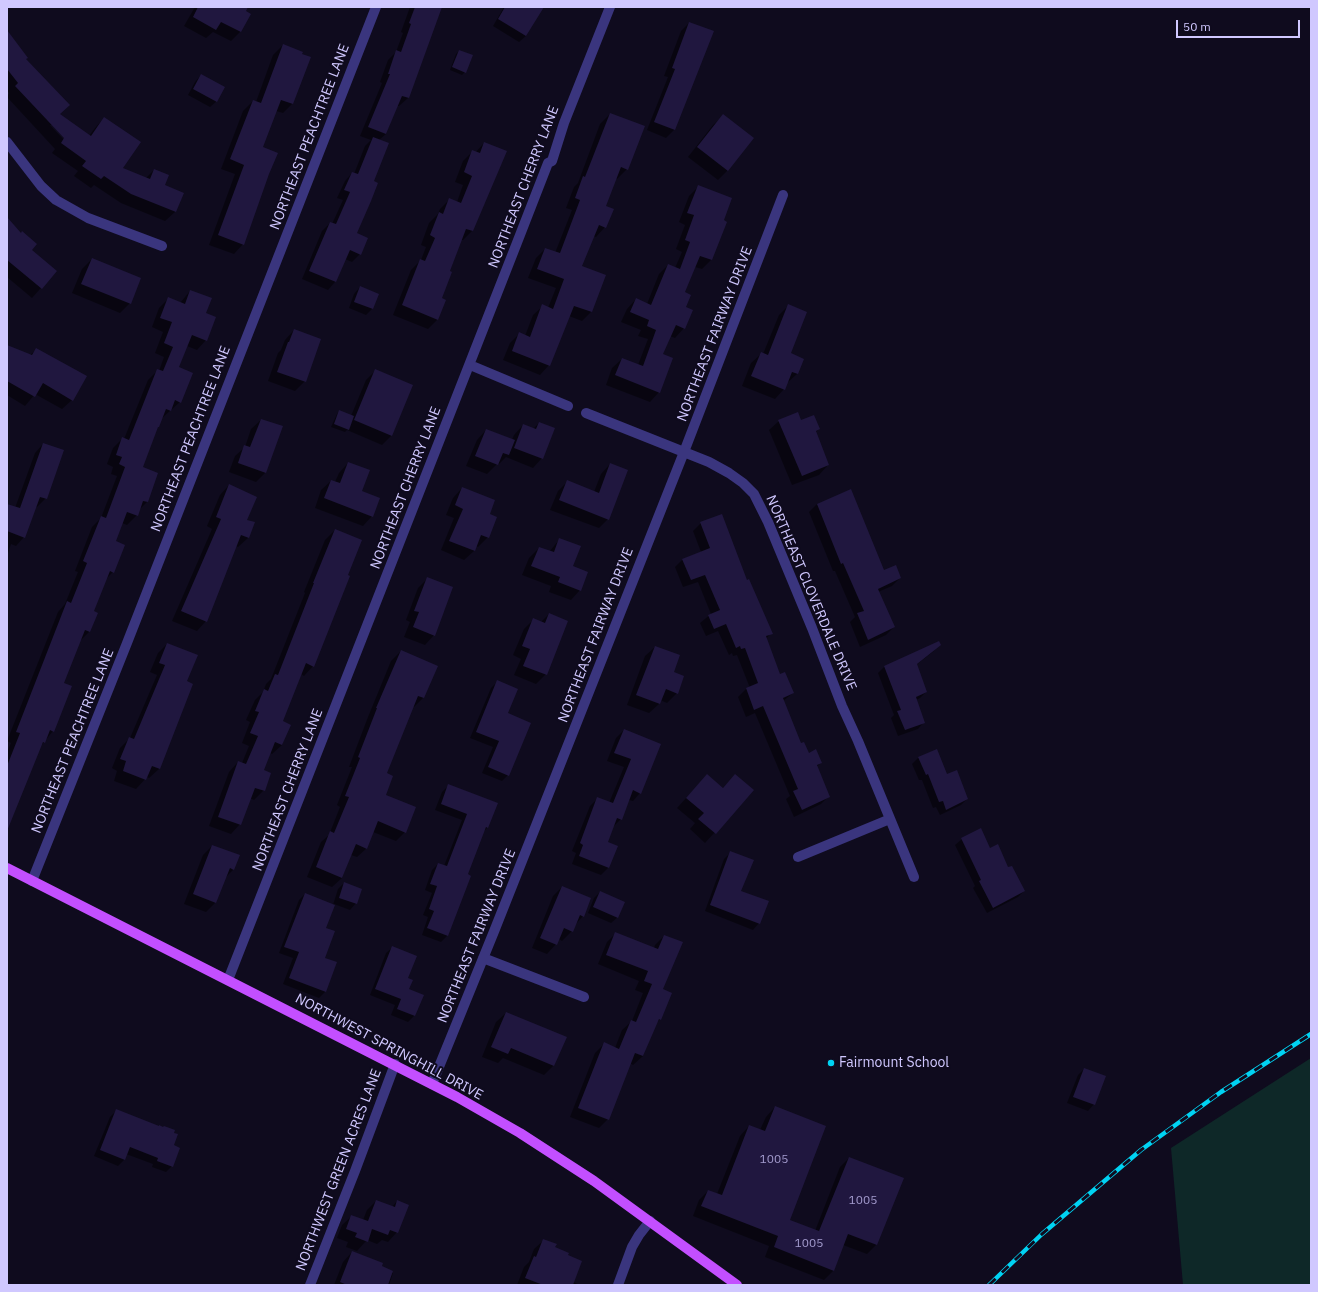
<!DOCTYPE html>
<style>
body{margin:0}
#map{position:relative;width:1318px;height:1292px;overflow:hidden;background:#0f0b1e;font-family:"IBM Plex Sans",sans-serif}
canvas{display:block}
.frame{position:absolute;inset:0;border:8px solid #d0c8ff;pointer-events:none}
.scale{position:absolute;left:1176px;top:20px;width:124px;height:18px;box-sizing:border-box;border:2px solid #d0c8ff;border-top:0;padding-left:5px;font-size:12px;line-height:14px;white-space:nowrap;color:#d0c8ff;-webkit-text-stroke:3px #0f0b1e;paint-order:stroke}
</style>
<div id="map">
<canvas width="1318" height="1292"></canvas>
<div class="frame"></div>
<div class="scale">50 m</div>
</div>
<script>
const c = document.querySelector('canvas').getContext('2d');
c.lineJoin = 'round';
function fill(path, color) { c.fillStyle = color; c.fill(path, 'evenodd'); }
const poly = rows => new Path2D(rows.map(r => 'M' + r).join(''));
function trace(path, color, width, dash) { c.strokeStyle = color; c.lineWidth = width; c.lineCap = dash ? 'butt' : 'round'; c.setLineDash(dash || []); c.stroke(path); }
function label(font, color, halo, rows, align = 'center') {
  c.font = font + ' "IBM Plex Sans",sans-serif'; c.lineWidth = 4; c.setLineDash([]); c.textBaseline = 'middle'; c.strokeStyle = halo; c.fillStyle = color; for (const [text, x, y, turn = 0] of rows) {
    c.save(); c.translate(x, y); c.rotate((+turn || 0) * Math.PI / 180); c.textAlign = isNaN(turn) ? turn : align; if (halo) c.strokeText(text, 0, 0); c.fillText(text, 0, 0); c.restore();
  }
}
fill(poly([
 [1311,1058,1311,1285,1183,1285,1171,1148]
]), '#0e2828');
fill(poly([
 [195,7,246,7,244,11,250,14,240,32,231,41,213,32,206,38,184,26],
 [410,7,441,7,408,98,399,106,397,106,386,134,379,140,372,181,355,234,360,254,352,262,345,259,335,282,328,290,302,279,322,231,330,223,332,224,343,200,337,198,345,181,352,173,354,174,365,146,371,140,360,136,382,83,380,82,388,60,396,52,403,33,401,32],
 [504,7,538,7,526,36,519,42,493,26],
 [689,23,713,32,674,130,666,138,647,130,668,77,664,76,681,31],
 [7,32,59,115,89,136,95,128,104,118,122,168,146,178,154,170,164,186,183,194,175,212,165,221,121,203,94,185,91,188,74,176,78,171,52,153,55,149,7,97,9,93,7,91],
 [50,125,53,125,68,141,67,143],
 [283,45,292,104,283,113,276,111,261,148,268,174,243,244,234,254,209,245,235,174,221,169,243,111,253,101,256,102,273,55],
 [459,51,465,72,462,75,450,70,456,54],
 [201,75,217,101,210,107,188,95,195,82],
 [610,114,627,169,617,179,616,178,604,207,605,227,596,237,593,236,581,267,591,312,582,321,569,316,549,365,540,375,503,360,510,343,519,334,525,336,533,315,543,306,548,308,556,288,528,278,536,258,545,249,555,253,572,210,566,208,574,187,578,183,600,124],
 [723,116,752,139,727,171,718,180,688,157,713,125],
 [484,143,505,151,472,231,463,240,461,240,440,299,438,319,428,329,393,315,411,270,421,260,426,247,421,245,429,223,438,214,440,209,450,199,457,202,463,185,455,182,463,161,472,152,475,153],
 [698,187,723,221,726,222,711,260,702,269,695,267,684,293,684,328,675,338,670,336,662,355,659,392,650,402,606,385,612,368,622,359,638,365,648,339,638,336,641,330,621,322,627,309,636,299,647,304,659,274,668,265,675,268,682,252,676,249,685,225,679,222,689,196],
 [7,218,31,250,56,271,32,298,7,277],
 [92,259,130,303,120,313,72,293,82,269],
 [360,287,378,295,372,309,366,315,349,308,354,294],
 [190,291,205,314,206,340,197,350,187,346,178,368,180,402,161,419,156,429,142,468,147,502,139,510,137,515,127,525,122,523,115,542,113,572,105,580,93,612,96,613,89,632,79,642,63,684,53,731,40,747,7,820,7,752,11,743,7,741,58,612,65,604,78,572,75,571,92,527,101,518,117,476,111,474,113,467,107,464,113,448,122,439,124,439,148,380,158,370,159,371,164,357,155,353,163,332,152,327,159,308,168,299,180,303],
 [788,306,790,354,797,374,787,383,784,389,775,399,742,386,751,363,761,354,763,354,779,315],
 [294,330,305,381,295,391,268,381,278,353,281,350,285,340],
 [7,346,30,355,37,349,72,400,62,409,35,394,25,406,7,395],
 [376,370,392,435,382,445,347,430,345,432,331,427,337,414,339,411,351,416,366,380],
 [261,420,266,472,256,482,229,472,235,456,245,447,251,429],
 [779,421,800,422,819,429,815,433,828,465,819,475,792,485,769,430],
 [539,423,542,458,533,468,506,457,499,464,497,464,487,474,466,466,477,440,486,430,512,440,514,435,523,425,533,429],
 [43,444,46,498,37,507,35,506,24,537,16,546,11,544,7,556,7,505,15,508,35,453],
 [348,463,372,516,363,526,315,508,321,490,331,481,335,482,339,473],
 [610,464,608,519,599,528,550,510,558,491,567,482,594,492,601,474],
 [229,485,246,520,254,523,248,538,238,547,236,546,206,621,197,631,172,621,212,529,207,526,220,495],
 [462,488,488,514,488,537,478,547,476,546,474,551,464,560,441,550,454,518,446,515,453,498],
 [817,504,884,572,900,578,892,586,878,592,894,627,886,635,860,647,850,622,855,617,835,571,833,571,809,512],
 [701,523,747,581,771,633,766,639,780,675,793,693,783,701,800,745,808,754,821,763,816,767,829,796,821,804,794,817,786,799,790,796,755,713,746,717,738,697,746,689,750,688,737,655,733,656,732,653,729,655,718,631,706,636,700,623,711,614,698,582,683,587,675,567,683,559,701,552,693,531],
 [335,530,313,666,304,676,301,674,281,722,289,725,282,745,272,754,270,753,263,771,264,790,254,800,250,798,240,824,231,834,209,826,229,772,238,762,242,763,249,746,242,743,250,722,246,720,255,700,263,692,266,684,271,679,305,593,304,592,325,540],
 [559,540,572,567,580,590,571,600,549,592,551,586,522,575,529,558,539,548,549,552],
 [428,578,434,635,425,645,404,637,410,622,406,620,418,588],
 [549,614,546,674,536,684,514,675,521,659,513,655,524,629,534,619,541,622],
 [938,642,934,651,916,665,926,692,920,698,916,700,924,722,918,729,898,736,891,718,894,715,878,673,884,667],
 [167,644,186,682,192,684,159,769,149,778,147,777,136,789,114,781,117,771,112,768,120,748,130,738,157,675,150,672,158,653],
 [655,647,672,673,677,693,667,703,660,700,659,704,649,713,627,705,645,656],
 [401,651,423,698,414,707,413,706,385,774,384,795,405,832,396,841,373,832,367,848,357,857,351,855,342,878,332,887,307,877,321,842,329,835,340,807,337,805,352,767,349,767,368,717,391,661],
 [497,682,508,775,502,781,482,773,493,747,470,738,491,688],
 [624,730,640,793,633,801,629,800,621,819,613,827,607,843,609,867,601,875,572,864,576,853,572,851,590,806,598,798,609,803,624,767,607,761,616,738],
 [919,757,946,776,967,799,961,805,940,815,936,807,933,808,922,780,919,780,912,764],
 [707,775,723,788,735,775,753,790,705,843,690,829,695,823,677,808],
 [449,785,497,803,487,828,483,832,466,875,470,876,447,936,441,942,422,935,428,917,423,915,432,893,425,890,432,870,438,864,444,866,462,820,435,810,442,792],
 [980,829,990,850,1008,868,1024,891,1018,897,987,913,973,888,975,886,955,845,962,839],
 [212,846,233,870,225,878,215,903,206,912,184,904,203,855],
 [731,852,740,891,759,923,753,930,705,911,724,859],
 [344,883,356,903,350,910,334,904,325,929,323,958,336,963,325,992,319,998,283,984,293,958,279,953,299,900,305,894,333,905,338,889],
 [562,887,590,898,583,916,575,925,572,931,562,941,559,939,556,944,547,954,532,948,553,896],
 [600,892,618,917,611,923,588,913,594,898],
 [616,933,654,948,655,945,664,936,660,1019,655,1025,643,1056,633,1065,630,1063,608,1119,599,1128,570,1117,595,1053,604,1044,615,1048,622,1030,632,1021,643,993,635,990,639,981,598,964,607,942],
 [393,947,407,979,408,989,423,995,414,1016,408,1022,391,1015,395,1005,370,995,386,953],
 [506,1013,554,1065,544,1075,503,1058,498,1063,482,1057,496,1022],
 [1084,1069,1094,1104,1088,1111,1067,1103,1078,1075],
 [775,1107,788,1221,815,1231,840,1167,849,1158,876,1245,867,1254,843,1245,834,1270,824,1280,765,1257,769,1246,693,1216,699,1200,708,1191,717,1194,740,1136,749,1126,760,1130,766,1117],
 [116,1111,173,1133,172,1166,166,1172,152,1167,153,1164,126,1154,124,1160,118,1166,94,1156,110,1117],
 [376,1201,392,1207,397,1201,397,1232,388,1242,382,1240,377,1244,367,1240,357,1251,346,1247,348,1242,337,1238,342,1225,352,1216,363,1220,367,1210],
 [544,1240,567,1256,573,1282,580,1285,517,1285,524,1267,529,1262,534,1249],
 [352,1252,393,1273,389,1285,334,1285,343,1262]
]), '#0007');
fill(poly([
 [198,7,248,7,246,11,251,14,241,32,221,22,216,30,193,17],
 [415,7,442,7,409,98,402,96,386,134,368,127,390,74,388,74,396,50,401,52,411,24,409,23],
 [505,7,544,7,526,36,498,19],
 [689,22,714,31,675,130,654,122,675,69,672,68],
 [7,30,28,58,26,59,70,105,60,114,91,136,104,117,141,142,123,168,150,179,154,169,169,175,165,185,184,193,176,212,131,194,104,176,101,179,82,166,86,161,61,143,64,138,15,86,18,83,7,69],
 [283,44,303,52,302,54,311,57,293,104,281,100,263,147,278,153,269,174,244,245,218,235,244,165,230,159,253,100,261,103],
 [459,50,473,55,466,73,452,67],
 [201,74,225,87,217,102,193,89],
 [610,113,645,126,628,170,621,167,606,206,614,209,606,228,599,225,582,266,606,275,592,312,574,306,550,366,512,351,519,332,530,337,542,304,553,309,564,279,537,269,545,248,560,253,580,200,575,198,583,176,585,177],
 [723,114,754,138,728,171,697,147],
 [373,137,389,143,374,181,378,183,371,201,357,233,368,238,361,255,350,250,336,282,309,271,330,222,336,224,350,192,344,190,352,172,358,174],
 [484,142,507,151,473,231,466,229,450,271,452,272,442,298,446,300,438,320,402,305,420,259,425,261,435,238,430,235,439,212,443,214,449,198,461,203,472,176,464,172,472,150,480,153],
 [698,185,732,198,724,220,727,222,712,260,700,256,685,292,691,295,686,307,693,310,685,329,676,325,663,354,673,358,660,393,615,375,622,358,643,366,656,330,647,326,649,320,630,312,636,298,651,305,668,264,680,269,690,242,685,240,694,215,687,213],
 [7,217,21,233,22,231,37,244,32,250,57,271,42,289,7,260],
 [92,258,141,278,131,304,81,284],
 [360,286,379,294,373,309,354,302],
 [190,290,212,298,206,313,216,317,207,341,192,335,179,367,193,373,181,403,175,400,171,411,166,409,159,427,158,427,143,467,158,473,148,502,143,501,138,516,127,512,116,541,125,545,114,573,110,571,94,611,98,613,90,632,85,630,64,683,72,686,54,732,50,730,45,743,43,742,7,831,7,766,20,733,16,732,67,601,71,603,87,563,83,561,101,516,106,518,125,467,119,464,122,457,116,455,122,437,129,440,157,369,163,371,173,347,164,343,172,322,160,318,168,297,185,304],
 [788,304,807,312,791,353,804,359,798,374,792,372,785,390,751,376,761,352,768,355],
 [294,329,321,339,306,382,277,372,288,342,289,342],
 [7,345,32,355,36,348,87,376,73,401,43,383,35,397,7,381],
 [375,369,413,385,392,436,354,420],
 [339,410,354,416,349,430,334,424],
 [798,412,801,420,814,415,820,429,816,431,829,465,802,476,778,420],
 [261,419,283,426,266,473,238,463,244,445,250,447],
 [539,422,555,428,543,459,514,448,523,424,536,429],
 [486,429,515,440,509,455,503,453,498,465,475,456],
 [43,443,64,450,47,499,40,497,25,538,7,531,7,504,20,508],
 [348,462,370,470,362,491,380,498,373,517,324,498,331,480,340,483],
 [610,463,628,470,609,520,559,500,567,480,599,493],
 [229,484,257,497,247,520,255,522,249,538,241,535,207,622,181,611,221,519,216,517],
 [462,487,495,500,490,514,497,517,489,538,481,535,475,551,449,541,463,509,455,505],
 [851,489,884,570,896,565,901,578,878,589,895,627,868,640,857,613,864,611,843,563,841,564,817,504],
 [722,514,747,580,749,579,773,634,766,636,780,674,785,672,794,693,783,698,801,743,804,742,809,753,816,749,822,763,817,765,830,797,802,810,793,791,798,789,763,706,754,710,746,688,758,683,745,648,741,649,740,646,736,648,726,624,714,629,708,615,720,610,705,575,691,580,682,559,710,548,700,522],
 [335,529,362,540,348,575,350,576,314,667,306,663,283,721,291,725,282,745,275,742,264,770,271,773,265,791,255,788,241,825,218,817,238,761,246,764,258,736,250,733,259,712,255,711,264,689,268,691,275,674,278,675,314,583,313,583],
 [559,538,581,546,573,566,588,572,581,591,558,582,560,577,531,566,539,547,554,552],
 [427,577,453,587,435,636,413,627,419,612,414,611],
 [549,613,568,621,547,675,523,666,530,649,522,646,533,618,545,623],
 [939,641,941,645,917,664,927,692,916,697,925,723,905,730,897,711,901,710,884,666],
 [167,643,198,655,187,681,193,684,160,769,152,766,146,780,123,771,126,761,120,759,129,737,134,739,165,665,159,663],
 [655,646,680,655,674,672,684,676,678,694,666,689,660,704,636,695],
 [401,650,438,666,424,698,418,696,387,773,393,776,386,795,416,807,406,833,378,821,367,849,356,844,342,878,316,867,330,831,334,833,349,797,345,796,360,758,358,757,377,708,376,708],
 [497,680,518,689,508,713,531,723,509,776,488,767,499,741,476,732],
 [624,729,661,744,641,794,633,790,622,820,617,818,608,842,618,846,609,868,579,856,583,845,580,843,597,797,613,803,631,759,614,753],
 [937,749,947,774,957,770,968,799,946,810,943,801,939,802,928,774,926,775,918,757],
 [707,774,723,788,735,774,754,790,716,834,698,819,704,813,686,798],
 [448,784,498,803,488,828,486,827,468,874,471,876,448,936,427,928,434,911,429,909,437,886,430,884,438,863,447,866,467,814,441,804],
 [981,828,990,848,998,844,1008,867,1012,866,1025,891,993,908,979,881,981,880,961,838],
 [212,845,240,855,234,870,230,868,216,903,193,894],
 [730,851,754,860,741,891,769,901,760,924,710,905],
 [344,882,362,889,357,904,339,898],
 [562,886,591,898,584,917,580,915,573,932,564,928,557,945,540,938],
 [600,891,625,902,618,918,593,907],
 [305,893,335,905,326,928,335,931,325,958,337,962,326,992,289,978,299,952,284,947],
 [615,932,658,949,664,935,683,942,663,989,672,993,661,1020,659,1019,643,1056,635,1053,609,1120,578,1108,604,1042,619,1049,631,1020,636,1022,652,984,644,981,648,971,606,955],
 [392,946,417,956,408,978,413,980,409,989,424,995,415,1016,397,1009,401,999,375,989],
 [506,1012,567,1037,554,1066,511,1048,508,1054,491,1047],
 [1084,1068,1106,1076,1095,1105,1073,1097],
 [775,1106,826,1126,790,1220,819,1231,849,1157,904,1178,877,1245,848,1234,834,1271,774,1247,778,1236,701,1206,708,1190,722,1195,749,1125,765,1131],
 [116,1109,159,1126,159,1125,163,1127,164,1126,175,1130,174,1133,178,1134,174,1145,180,1148,173,1167,157,1161,158,1158,130,1147,125,1160,100,1150],
 [376,1200,395,1207,397,1200,409,1205,398,1233,390,1230,388,1235,372,1229,368,1242,355,1237,357,1233,346,1229,351,1215,368,1221],
 [543,1239,557,1244,555,1247,569,1253,568,1255,582,1261,573,1285,543,1285,525,1278,534,1256,536,1257],
 [352,1251,383,1263,382,1266,393,1271,388,1285,347,1285,340,1282]
]), '#20173f');
trace(poly([
 [7,142,41,186,56,200,88,218,162,246],
 [470,365,568,406],
 [586,413,709,462,729,473,743,483,754,494,768,522,812,628,842,706,858,741,914,877],
 [798,857,890,819],
 [32,881,127,643,376,7],
 [483,958,584,997],
 [228,980,520,235,548,163,552,161,564,123,610,7],
 [432,1084,495,929,684,452,783,195],
 [310,1285,355,1171,395,1064],
 [618,1285,632,1247,639,1235,650,1221]
]), '#3a357e', 10);
trace(poly([
 [7,868,457,1097,520,1133,594,1181,737,1285]
]), '#c34fff', 10);
const rail = poly([
 [989,1285,1042,1234,1141,1150,1221,1092,1311,1034]
]);
trace(rail, '#00d3f3', 4.5);
trace(rail, '#0f0b1e', 3, [9]);
for (const [x, y, r, color] of [
 [831,1063,4,"#00d3f3"]
]) { const dot = new Path2D(); dot.arc(x, y, r, 0, 2 * Math.PI); c.fillStyle = color; c.fill(dot); trace(dot, '#0f0b1e', 1.5); }
label('12px', '#a49ccf', null, [
 ["1005",774,1160],
 ["1005",863,1201],
 ["1005",809,1244]
]);
label('14px', '#d0c8ff', '#0f0b1e', [
 ["NORTHEAST PEACHTREE LANE",310,137,-69],
 ["NORTHEAST CHERRY LANE",524,187,-69],
 ["NORTHEAST FAIRWAY DRIVE",715,334,-69],
 ["NORTHEAST PEACHTREE LANE",191,439,-69],
 ["NORTHEAST CHERRY LANE",406,488,-69],
 ["NORTHEAST CLOVERDALE DRIVE",811,593,67],
 ["NORTHEAST FAIRWAY DRIVE",596,635,-69],
 ["NORTHEAST PEACHTREE LANE",73,741,-68],
 ["NORTHEAST CHERRY LANE",288,790,-69],
 ["NORTHEAST FAIRWAY DRIVE",477,936,-68],
 ["NORTHWEST SPRINGHILL DRIVE",389,1047,28],
 ["NORTHWEST GREEN ACRES LANE",339,1170,-69]
]);
label('14px', '#d0c8ff', '#0f0b1e', [
 ["Fairmount School",839,1063]
], 'left');
</script>
